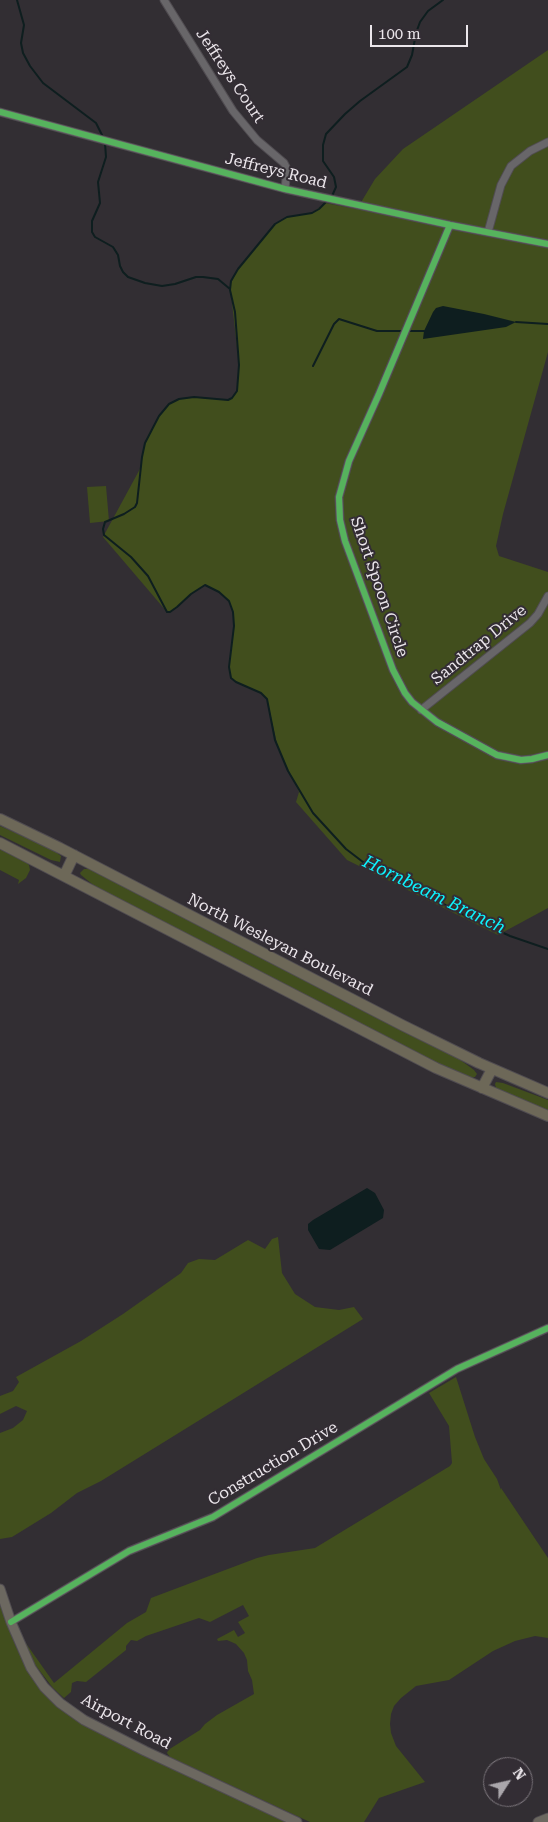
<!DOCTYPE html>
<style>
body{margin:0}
#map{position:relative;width:548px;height:1822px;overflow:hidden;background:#322e33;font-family:"Roboto Serif",serif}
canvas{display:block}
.north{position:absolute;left:483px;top:1757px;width:50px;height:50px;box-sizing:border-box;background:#332d34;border:1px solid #7d777d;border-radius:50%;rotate:55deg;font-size:14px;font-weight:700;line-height:20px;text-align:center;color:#ebe6eb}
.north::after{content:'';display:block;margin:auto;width:18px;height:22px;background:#aaa6ab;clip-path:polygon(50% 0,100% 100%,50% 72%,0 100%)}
.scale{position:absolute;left:370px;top:25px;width:98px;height:22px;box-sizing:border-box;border:2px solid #ebe6eb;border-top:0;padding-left:6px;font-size:15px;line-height:18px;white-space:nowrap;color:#ebe6eb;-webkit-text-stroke:4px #332d34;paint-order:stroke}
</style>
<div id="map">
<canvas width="548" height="1822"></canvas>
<div class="north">N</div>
<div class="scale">100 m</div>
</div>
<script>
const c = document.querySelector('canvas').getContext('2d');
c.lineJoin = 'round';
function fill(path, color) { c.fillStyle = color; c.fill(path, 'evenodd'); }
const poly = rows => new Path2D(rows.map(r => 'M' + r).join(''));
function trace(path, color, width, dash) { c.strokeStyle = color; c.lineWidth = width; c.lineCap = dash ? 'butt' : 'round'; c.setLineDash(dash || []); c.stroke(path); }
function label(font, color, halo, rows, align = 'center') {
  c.font = font + ' "Roboto Serif",serif'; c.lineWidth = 4; c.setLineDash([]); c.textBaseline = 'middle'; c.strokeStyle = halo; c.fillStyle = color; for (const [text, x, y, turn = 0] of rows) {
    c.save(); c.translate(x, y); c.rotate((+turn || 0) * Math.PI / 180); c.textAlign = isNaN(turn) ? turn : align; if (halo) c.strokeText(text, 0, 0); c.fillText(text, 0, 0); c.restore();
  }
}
fill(poly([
 [548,50,548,352,503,514,496,546,499,556,548,572,548,908,498,935,347,860,296,802,299,792,278,748,267,699,261,693,236,682,231,678,229,667,234,626,233,612,229,601,219,592,205,585,191,594,177,607,170,612,167,612,103,537,141,467,143,452,147,437,159,416,169,404,179,399,194,397,228,400,232,398,237,391,239,365,230,285,238,269,275,224,287,217,312,213,325,203,357,209,375,179,403,149],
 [106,486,109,521,90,523,87,487],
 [0,826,52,849,61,856,60,862,51,860,0,835],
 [0,848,25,861,29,865,30,870,26,878,18,884,19,880,0,870],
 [84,869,90,869,459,1059,474,1070,477,1074,475,1077,470,1078,416,1053,97,888,81,875,80,873],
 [496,1082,503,1083,548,1100,548,1112,501,1092,496,1088,495,1084],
 [278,1237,282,1273,295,1294,315,1307,339,1310,354,1307,363,1319,101,1481,77,1493,51,1513,12,1537,0,1539,0,1433,13,1428,23,1420,27,1411,16,1406,0,1414,0,1396,13,1391,19,1382,16,1377,81,1341,123,1314,181,1273,188,1263,199,1259,215,1260,248,1240,265,1249,272,1239],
 [456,1377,475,1437,484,1459,497,1479,501,1490,501,1488,548,1558,548,1638,535,1636,515,1641,493,1651,449,1680,416,1686,401,1698,394,1706,391,1714,390,1724,391,1733,396,1746,425,1782,379,1798,364,1822,310,1822,170,1757,167,1753,168,1750,200,1730,205,1724,217,1715,254,1694,252,1680,248,1671,247,1660,244,1653,236,1644,227,1640,218,1641,217,1639,234,1630,238,1637,245,1633,238,1622,249,1616,243,1605,210,1622,199,1618,146,1636,137,1641,131,1640,126,1646,126,1650,86,1682,77,1681,72,1683,71,1692,64,1698,53,1688,33,1662,25,1642,54,1683,127,1623,146,1612,151,1598,257,1558,269,1555,315,1548,450,1466,452,1463,449,1426,429,1393],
 [0,1603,16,1647,26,1667,50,1698,286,1822,0,1822]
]), '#414e1d');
fill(poly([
 [443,306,484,314,516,322,506,327,423,339,424,331,433,312,436,308],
 [367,1188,375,1193,384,1210,383,1218,330,1250,319,1249,308,1230,308,1224,313,1220]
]), '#0e1e1f');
trace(poly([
 [17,0,24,25,21,43,23,53,30,66,43,83,96,123,104,139],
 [105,143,106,157,98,182,100,203,92,221,92,232,95,237,113,247,118,255,120,266,123,272,128,277,145,283,162,286,175,284,196,277,203,277,218,279,230,289],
 [332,196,336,187,334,177,323,161,323,145,326,134,345,114,360,101,407,67,412,55,416,33,420,22,428,11,443,0],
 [327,201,319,209,312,213,287,217,275,224,238,269,231,281,230,290,235,312,239,365,237,391,232,398,228,400,194,397,179,399,169,404,159,416,145,443,142,457,137,503,135,507,124,514,105,522,103,529,104,535,131,557,148,576,167,612,170,612,177,607,191,594,205,585,219,592,229,601,233,612,234,626,229,667,231,678,236,682,261,693,267,699,275,740,288,771,313,813,346,849,363,862,414,887,458,912,510,936,548,949],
 [516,322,548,324],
 [408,331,424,331],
 [313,366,334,324,339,319,377,331,403,331]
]), '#0e1e1f', 2);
const minor = poly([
 [164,0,233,111,257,140,284,163,287,169,285,189],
 [0,112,285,189,450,225,548,244],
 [450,225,379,394,349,461,339,497,340,520,345,541,393,670,405,693,412,702,437,722,497,755,521,760,532,759,548,755],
 [488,232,501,185,511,166,530,151,548,142],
 [421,710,530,623,538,614,548,596],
 [11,1622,129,1551,213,1517,457,1369,548,1328]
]);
const major = poly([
 [0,1589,11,1622,31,1668,44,1687,60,1703,84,1720,145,1751,297,1822],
 [538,1822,548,1818]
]);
const highway = poly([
 [0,819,60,848,402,1025,479,1063,548,1093],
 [0,843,436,1068,548,1116],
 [64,876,74,855],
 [482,1088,492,1069]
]);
trace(minor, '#504c51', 9);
trace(major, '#504c51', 11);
trace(highway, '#504c51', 12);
trace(minor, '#686669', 7);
trace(major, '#6c6860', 9);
trace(highway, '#6d6858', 10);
trace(poly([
 [0,112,285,189,450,225,548,244],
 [450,225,379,394,349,461,339,497,340,520,345,541,393,670,405,693,412,702,437,722,497,755,521,760,532,759,548,755],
 [11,1622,129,1551,213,1517,457,1369,548,1328]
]), '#56b35d', 6);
label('16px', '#ebe6eb', '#332d34', [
 ["Jeffreys Court",230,76,56],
 ["Jeffreys Road",276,171,14],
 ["Short Spoon Circle",379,587,71],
 ["Sandtrap Drive",479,645,-39],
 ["North Wesleyan Boulevard",280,945,27],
 ["Construction Drive",273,1464,-31],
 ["Airport Road",126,1722,28]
]);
label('italic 18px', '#0df4fd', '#332d34', [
 ["Hornbeam Branch",434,895,26]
]);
</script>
